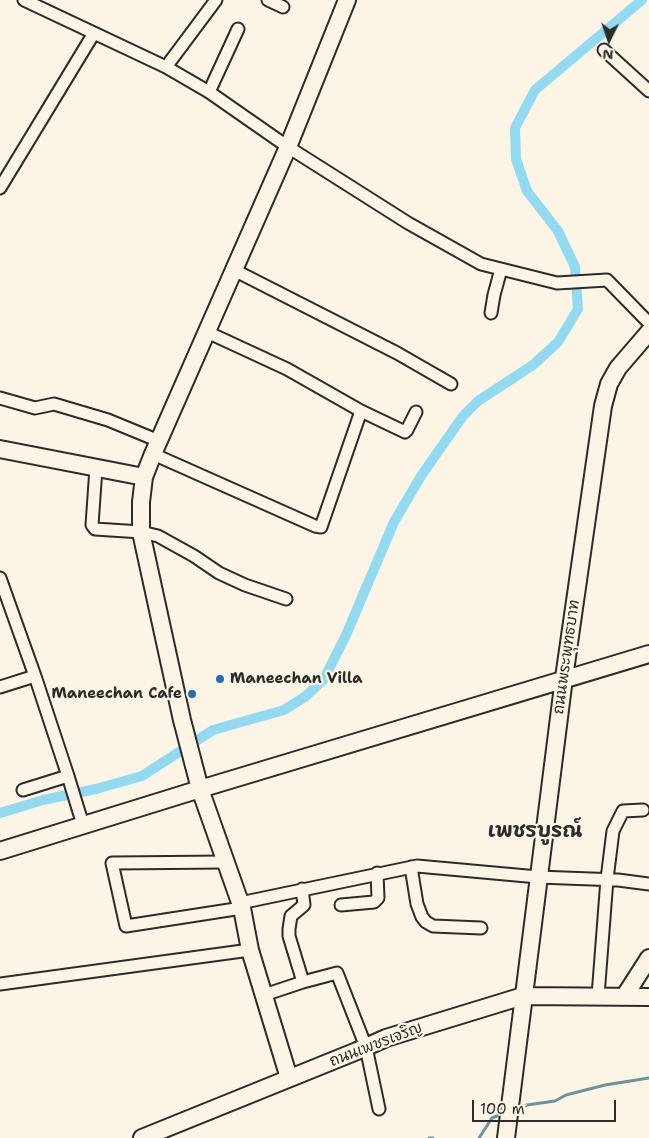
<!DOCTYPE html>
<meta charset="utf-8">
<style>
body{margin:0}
#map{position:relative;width:649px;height:1138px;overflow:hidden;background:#fcf5e5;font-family:"Shantell Sans",sans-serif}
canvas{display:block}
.north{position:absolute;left:584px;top:15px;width:50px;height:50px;-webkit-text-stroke:4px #fcf5e5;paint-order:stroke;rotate:184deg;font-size:14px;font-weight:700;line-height:20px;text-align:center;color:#2b2b2b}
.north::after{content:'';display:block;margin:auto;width:18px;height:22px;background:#2b2b2b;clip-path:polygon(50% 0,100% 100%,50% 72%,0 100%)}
.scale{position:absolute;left:472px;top:1100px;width:144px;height:22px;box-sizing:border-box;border:2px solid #2b2b2b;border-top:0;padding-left:6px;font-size:15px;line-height:18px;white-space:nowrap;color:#2b2b2b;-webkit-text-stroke:4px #fcf5e5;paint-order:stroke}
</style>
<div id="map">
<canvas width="649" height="1138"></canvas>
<div class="north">N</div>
<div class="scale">100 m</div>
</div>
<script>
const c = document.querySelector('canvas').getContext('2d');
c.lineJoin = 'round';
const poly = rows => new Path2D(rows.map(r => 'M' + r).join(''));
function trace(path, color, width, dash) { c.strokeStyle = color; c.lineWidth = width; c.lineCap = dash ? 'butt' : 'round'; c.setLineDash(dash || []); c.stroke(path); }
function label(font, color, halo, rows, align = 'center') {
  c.font = font + ' "Shantell Sans","Playpen Sans Thai",sans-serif'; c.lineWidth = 4.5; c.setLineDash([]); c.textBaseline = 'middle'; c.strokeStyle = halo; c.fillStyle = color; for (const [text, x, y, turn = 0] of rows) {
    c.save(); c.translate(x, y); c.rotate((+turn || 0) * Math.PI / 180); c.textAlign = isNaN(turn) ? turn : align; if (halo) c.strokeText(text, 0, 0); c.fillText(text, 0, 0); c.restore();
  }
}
trace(poly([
 [514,1110,527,1105,555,1101,566,1095,605,1085,649,1078],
 [429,1138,433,1138],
 [479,1138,492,1118,504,1113]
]), '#6894a2', 3);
trace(poly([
 [0,813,43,800,96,789,142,776,213,730,284,710,306,696,324,679,346,635,394,522,421,476,463,416,478,401,533,365,558,342,578,309,575,267,558,231,527,191,516,159,515,128,535,90,642,0]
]), '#91daf2', 10);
const street = poly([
 [24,0,166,67,209,92,288,147,408,223,481,264,557,283,607,280,649,323],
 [268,0,283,7],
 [604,50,649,91],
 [166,67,216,0],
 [209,92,238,29],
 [0,188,94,33],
 [234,270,397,353,451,384],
 [491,313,494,295,501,269],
 [0,398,35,408,54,404,108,420,159,441],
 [361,411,405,432,407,430,416,412],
 [153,454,315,526,321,527,361,411,287,369,207,332],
 [96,468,92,525,95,529,141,532,158,536,194,556,219,573,245,585,286,599],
 [0,578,35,676],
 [0,687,35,676,68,776,23,790],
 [68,776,83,825],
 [226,862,112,863,126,926,242,908],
 [411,867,417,904,422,917,426,922,433,926,481,928],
 [302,889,304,905,291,916,289,929,289,936,303,982],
 [240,903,417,866,538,877,618,880,649,884],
 [341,905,374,902,378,898,377,873],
 [0,984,250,950],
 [264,995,303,982,337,973,366,1047,379,1109],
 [598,996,607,879,613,831,623,811,643,810]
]);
const secondary = poly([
 [0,449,144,477],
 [0,851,200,789,649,654],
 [624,997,649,958],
 [289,1078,250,950,242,908,200,789,182,720,141,532,141,502,144,477,153,454,288,147,347,0],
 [142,1138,357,1051,386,1038,523,996,649,997],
 [506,1138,564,678,603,406,609,384,618,368,649,332]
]);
trace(street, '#2b2b2b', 15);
trace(secondary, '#2b2b2b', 20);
trace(street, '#fcf5e5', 11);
trace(secondary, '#fcf5e5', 16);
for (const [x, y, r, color] of [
 [220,679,5,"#1f6fb2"],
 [192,694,5,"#1f6fb2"]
]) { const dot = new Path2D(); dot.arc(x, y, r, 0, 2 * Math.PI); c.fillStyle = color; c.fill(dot); trace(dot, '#fcf5e5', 2); }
label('15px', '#2b2b2b', '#fcf5e5', [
 ["ถนนพระพุทธบาท",567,657,-82],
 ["ถนนเพชรเจริญ",376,1045,-21]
]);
label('bold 15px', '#2b2b2b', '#fcf5e5', [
 ["Maneechan Villa",230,679],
 ["Maneechan Cafe",182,694,"right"]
], 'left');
label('bold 20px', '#2b2b2b', '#fcf5e5', [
 ["เพชรบูรณ์",535,832]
]);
</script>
